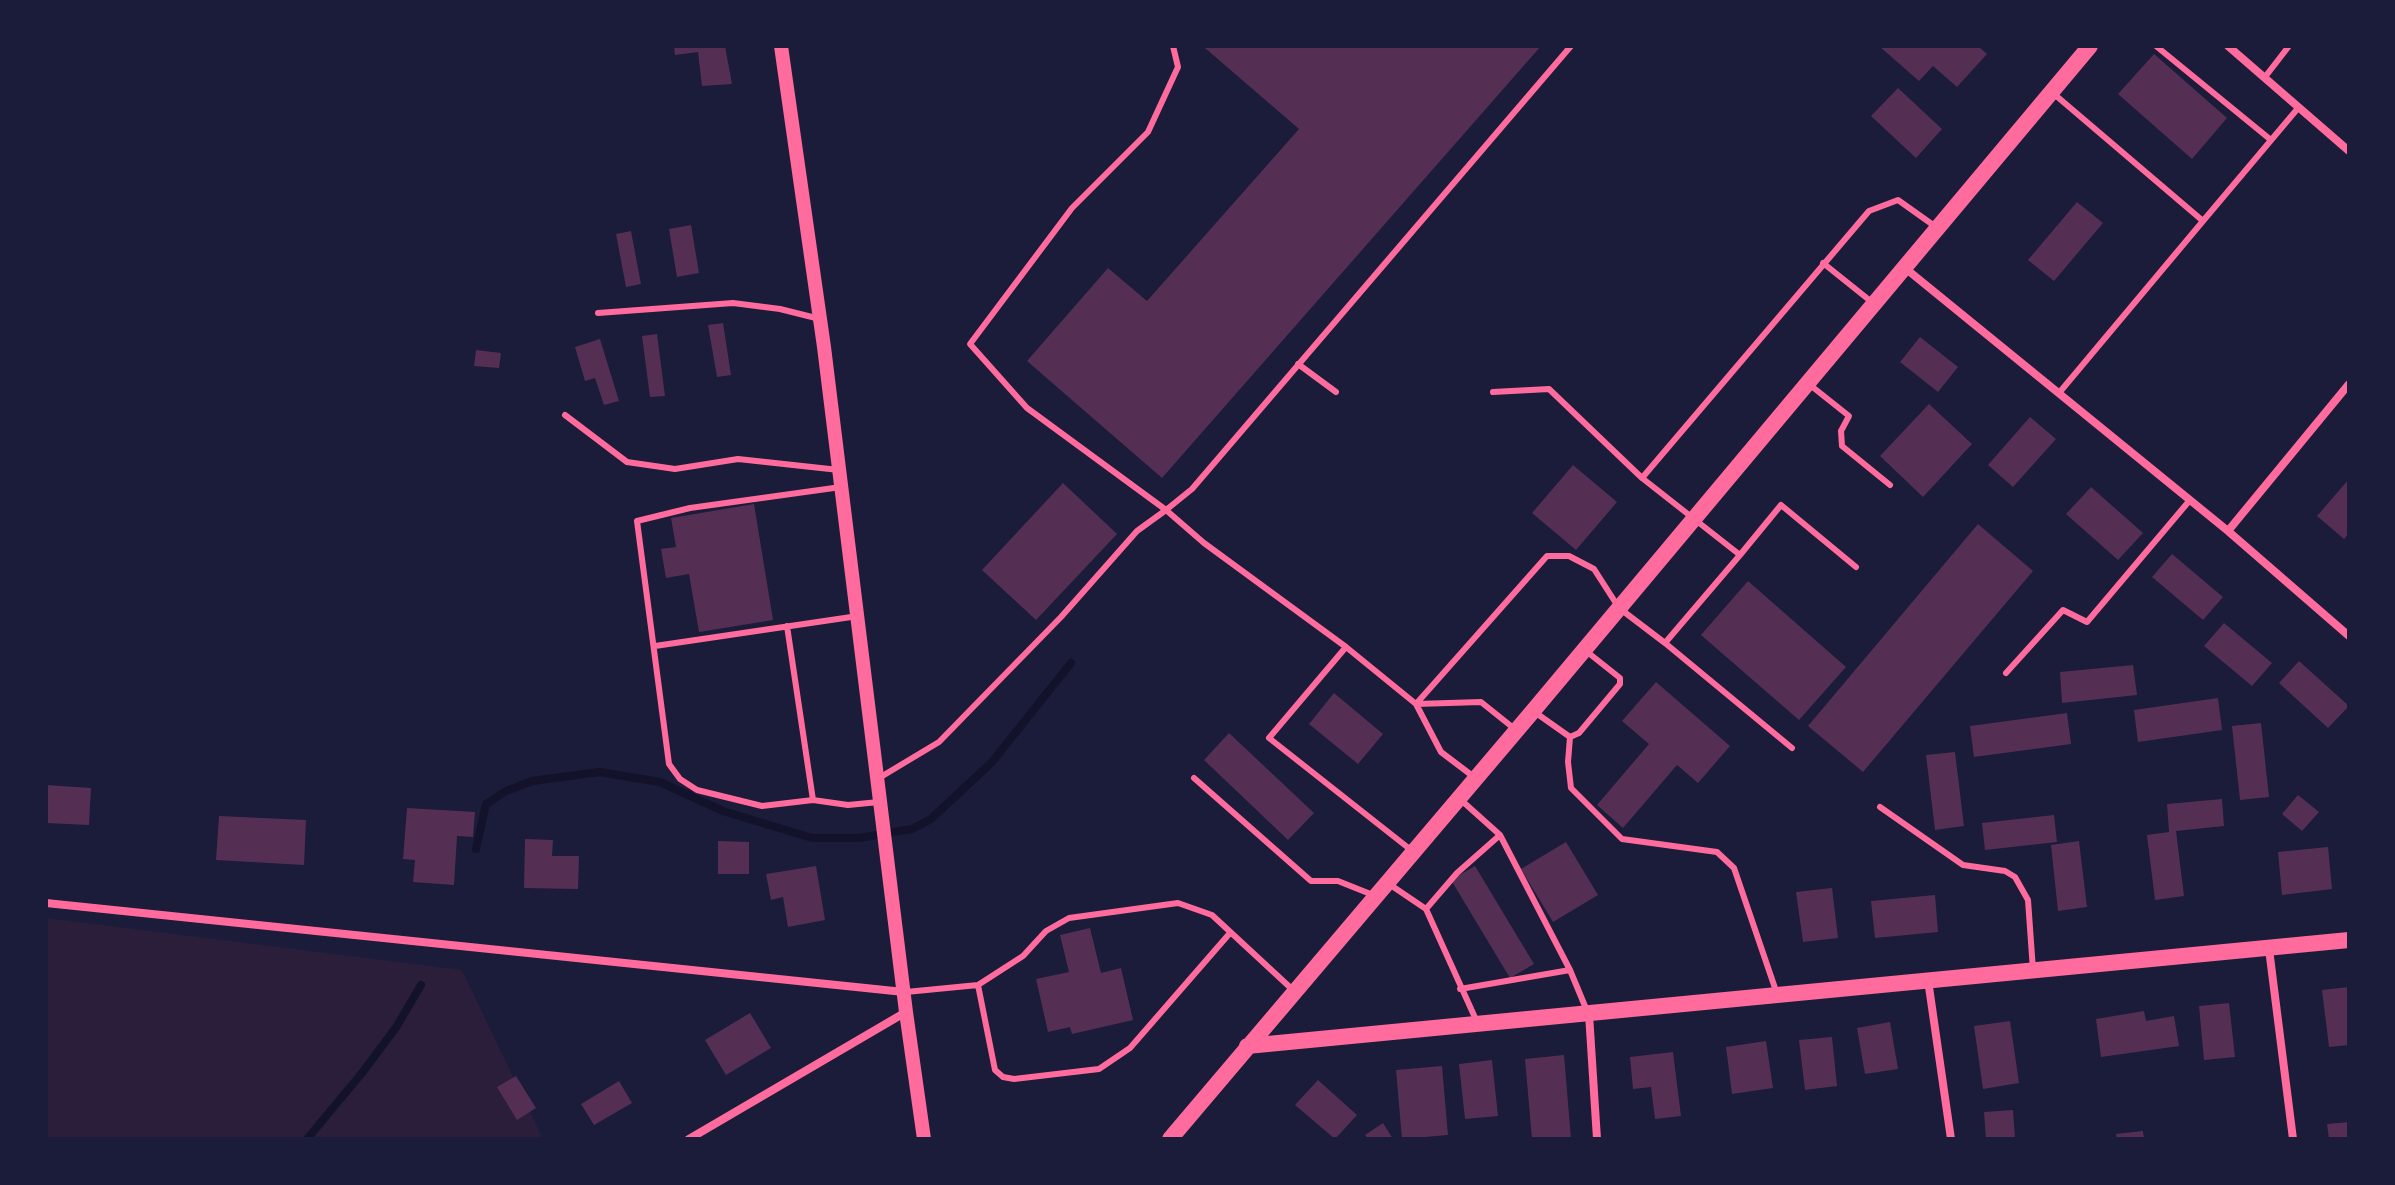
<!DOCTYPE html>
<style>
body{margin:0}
#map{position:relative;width:2395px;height:1185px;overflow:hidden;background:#1b1b3a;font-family:"IBM Plex Sans",sans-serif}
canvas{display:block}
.frame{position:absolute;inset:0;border:48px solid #1b1b3a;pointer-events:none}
</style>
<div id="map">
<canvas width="2395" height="1185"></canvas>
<div class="frame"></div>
</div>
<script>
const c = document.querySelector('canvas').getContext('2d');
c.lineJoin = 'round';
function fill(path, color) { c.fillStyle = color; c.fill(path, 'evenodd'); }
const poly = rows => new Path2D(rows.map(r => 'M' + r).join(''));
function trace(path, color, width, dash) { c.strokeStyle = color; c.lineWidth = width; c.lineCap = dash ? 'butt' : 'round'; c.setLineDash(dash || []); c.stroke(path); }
fill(poly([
 [46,918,462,970,543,1139,46,1139]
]), '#2a1e3b');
trace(poly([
 [476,849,486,804,506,791,532,781,599,772,660,782,723,811,812,838,859,838,912,829,931,819,992,762,1071,663],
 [307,1139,362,1073,397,1026,421,985]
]), '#12122b', 8);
fill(poly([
 [674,46,725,46,732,84,702,86,698,52,675,55],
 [1207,46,1541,46,1162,478,1027,361,1108,268,1147,301,1299,129,1205,48],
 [1879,46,1978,46,1987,54,1957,87,1933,66,1919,81],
 [2154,54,2227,118,2192,159,2118,94],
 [1898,88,1942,129,1916,158,1871,116],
 [2077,202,2103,223,2054,281,2028,260],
 [691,225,699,273,677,277,669,229],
 [631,231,641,284,626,287,616,234],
 [723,323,731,375,717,377,708,325],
 [657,334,665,396,650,397,642,336],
 [1920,337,1958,367,1938,392,1900,362],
 [600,339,619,401,604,405,595,378,585,381,575,347],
 [476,350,501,353,499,368,474,366],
 [1929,404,1972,444,1923,497,1880,456],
 [2030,417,2056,439,2013,487,1988,465],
 [1573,465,1617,502,1576,550,1532,513],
 [2349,479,2349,533,2344,539,2317,516],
 [1063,483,1117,534,1036,620,982,570],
 [2091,487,2143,533,2118,560,2066,514],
 [754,504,773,620,699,632,689,574,666,578,661,549,676,547,671,518],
 [1978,524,2033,571,1863,772,1808,726],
 [2172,554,2223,597,2203,620,2152,577],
 [1748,581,1846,667,1799,720,1701,635],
 [2224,623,2272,663,2252,686,2204,646],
 [2299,661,2349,706,2328,728,2279,683],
 [2133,665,2137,695,2062,703,2060,672],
 [1656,682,1730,746,1698,783,1677,765,1623,828,1597,805,1649,744,1622,721],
 [1334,693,1383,734,1358,764,1309,724],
 [2218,698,2222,730,2138,742,2134,710],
 [2067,713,2071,744,1974,757,1970,726],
 [2261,723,2269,797,2240,800,2232,726],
 [1229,733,1314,813,1288,840,1204,760],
 [1955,752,1964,826,1935,830,1926,755],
 [46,785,91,788,89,825,46,823],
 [2298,795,2319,812,2302,831,2282,814],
 [2222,799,2224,826,2176,831,2184,896,2155,900,2147,835,2169,832,2167,804],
 [407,808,475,812,473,837,457,836,454,885,413,882,415,860,403,859],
 [2054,815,2057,842,1985,850,1982,823],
 [219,816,306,820,304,865,216,860],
 [525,839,553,840,552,856,579,856,578,889,524,888],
 [718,841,749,842,749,874,718,874],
 [2079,841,2087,907,2058,911,2051,845],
 [1566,842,1598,895,1553,922,1521,869],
 [2328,847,2332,889,2282,895,2278,852],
 [816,866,825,920,788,927,783,897,771,900,766,874],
 [1475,866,1534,964,1510,978,1451,880],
 [1832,888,1838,938,1803,942,1796,892],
 [1935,895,1938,932,1875,938,1871,901],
 [1090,928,1101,973,1121,968,1133,1020,1072,1034,1070,1027,1048,1032,1036,979,1069,972,1060,935],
 [2349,987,2349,1045,2329,1047,2322,990],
 [2229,1003,2235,1057,2204,1060,2199,1006],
 [2144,1011,2146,1021,2174,1016,2179,1046,2101,1057,2096,1019],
 [750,1013,771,1048,726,1075,705,1040],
 [2010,1021,2019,1083,1983,1089,1974,1026],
 [1890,1022,1898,1069,1865,1074,1857,1028],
 [1832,1037,1837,1086,1805,1090,1799,1040],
 [1766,1041,1773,1088,1732,1094,1726,1047],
 [1673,1052,1681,1116,1655,1119,1651,1087,1633,1089,1630,1057],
 [1564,1055,1571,1139,1532,1139,1525,1059],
 [1492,1060,1498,1116,1465,1119,1459,1064],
 [1442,1066,1448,1135,1402,1139,1396,1070],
 [516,1076,536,1108,517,1120,497,1087],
 [1318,1080,1357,1115,1335,1139,1295,1105],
 [619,1081,632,1103,594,1125,581,1104],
 [2013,1110,2015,1139,1986,1139,1984,1112],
 [2349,1122,2349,1139,2329,1139,2327,1124],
 [1383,1123,1393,1139,1368,1139,1365,1135],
 [2143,1131,2144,1139,2117,1139,2116,1134]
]), '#542f53');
trace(poly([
 [1173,46,1178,67,1148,132,1072,208,970,344,1027,408,1166,510,1192,489,1571,46],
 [2156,46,2271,140],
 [2265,77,2289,46],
 [2054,94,2203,221,2299,107],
 [1823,263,1873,303],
 [598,313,733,303,780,309,820,319],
 [1298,364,1336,392],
 [1810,385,1849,416,1841,431,1842,446,1890,485],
 [1493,392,1549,389,1642,478],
 [2059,393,2203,221],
 [565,415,627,462,675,469,738,459,839,470],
 [841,487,690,508,637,521,669,764,680,779,697,790,762,806,813,800,848,805,879,802],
 [1740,555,1781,505,1856,567],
 [787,626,813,800],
 [1665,643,1792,748],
 [655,646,858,616],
 [1346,647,1269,738,1411,850],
 [2006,673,2063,610,2087,622,2190,500],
 [1416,704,1547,556,1569,556,1594,569,1619,608,1665,643,1740,555,1642,478,1869,211,1898,200,1936,227],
 [1416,704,1481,702,1516,730],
 [1536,713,1570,737,1579,733,1620,684,1620,678,1586,651],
 [1570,737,1568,762,1571,788,1622,839,1717,852,1734,868,1776,991],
 [879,778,939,742,1061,617,1137,531,1166,510,1204,543,1346,647,1416,704,1441,752,1474,777],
 [1194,778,1311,881,1338,881,1373,895],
 [1461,800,1500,835,1570,970,1587,1011],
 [1880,807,1963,865,2005,871,2015,877,2028,900,2033,970],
 [1389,884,1426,909,1477,1022],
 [1426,909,1457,873,1500,835],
 [978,985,995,1070,1003,1077,1014,1079,1099,1069,1130,1048,1230,933],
 [1460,989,1570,970],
 [906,992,978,985,1023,956,1046,931,1069,918,1178,903,1212,915,1294,991]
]), '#ff6b9d', 6);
trace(poly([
 [2228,46,2349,151],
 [1905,268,2228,531,2349,636],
 [2228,531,2349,384],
 [46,903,904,992],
 [2269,949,2293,1139],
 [1928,980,1951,1139],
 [1589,1014,1597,1139],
 [689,1139,906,1012]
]), '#ff6b9d', 8);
trace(poly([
 [781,46,824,347,906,1012,924,1139]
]), '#ff6b9d', 14);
trace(poly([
 [1247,1046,2349,940],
 [1170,1139,1533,711,2090,46]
]), '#ff6b9d', 16);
</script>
